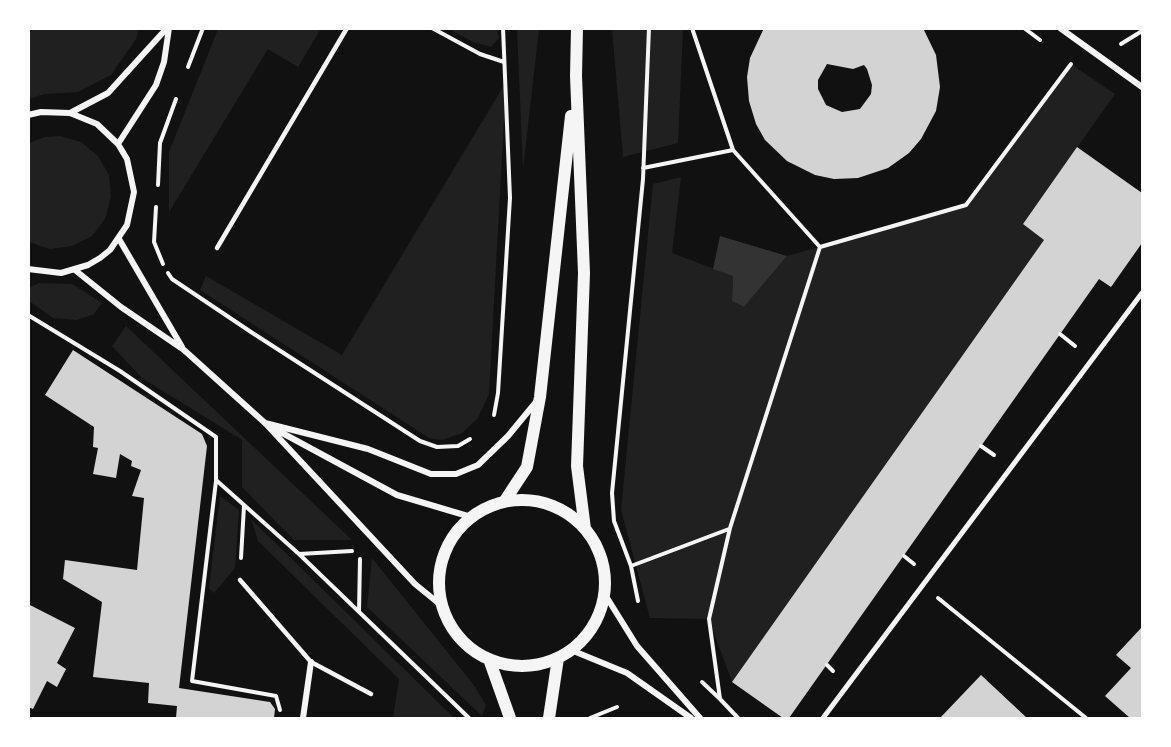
<!DOCTYPE html>
<style>
body{margin:0}
#map{position:relative;width:1171px;height:747px;overflow:hidden;background:#111;font-family:"Roboto Condensed",sans-serif}
canvas{display:block}
.frame{position:absolute;inset:0;border:30px solid #fff;pointer-events:none}
</style>
<div id="map">
<canvas width="1171" height="747"></canvas>
<div class="frame"></div>
</div>
<script>
const c = document.querySelector('canvas').getContext('2d');
c.lineJoin = 'round';
function fill(path, color) { c.fillStyle = color; c.fill(path, 'evenodd'); }
const poly = rows => new Path2D(rows.map(r => 'M' + r).join(''));
function trace(path, color, width, dash) { c.strokeStyle = color; c.lineWidth = width; c.lineCap = dash ? 'butt' : 'round'; c.setLineDash(dash || []); c.stroke(path); }
fill(poly([
 [29,28,139,28,139,29,136,39,111,75,78,92,44,94,29,99],
 [317,29,320,30,298,67,268,49,169,212,169,152,218,29],
 [449,29,497,29,499,38,491,47,473,42],
 [517,29,539,29,523,169],
 [612,29,683,29,678,143,623,157],
 [1071,64,1115,94,1023,224,1044,240,732,682,709,619,650,618,621,510,653,184,681,177,672,253,733,276,732,301,744,307,787,256,966,205],
 [506,82,489,394,478,418,462,433,442,440,429,438,200,290,206,276,342,355],
 [60,136,81,142,98,156,109,175,111,197,105,219,92,236,72,246,50,249,29,242,29,143,45,137],
 [39,283,72,284,102,303,94,314,77,320,53,318,29,301,29,288],
 [126,326,352,540,294,540,242,487,242,440,142,378,112,346],
 [220,496,239,510,235,568,214,593,209,588],
 [251,519,453,717,453,718,393,718,399,679,258,541],
 [372,558,473,684,486,705,482,716,367,607]
]), '#202020');
fill(poly([
 [720,236,787,256,744,307,732,301,733,276,713,269]
]), '#333');
fill(poly([
 [764,28,923,28,936,55,940,87,936,111,921,139,909,153,888,168,858,178,834,179,815,175,787,161,765,140,756,124,749,101,747,77,750,58],
 [827,64,853,69,864,65,867,69,872,85,871,94,860,109,842,112,826,105,818,89,818,80],
 [1077,147,1142,193,1142,243,1111,287,1099,279,789,718,783,718,732,682,1044,240,1023,224],
 [73,350,202,434,207,446,179,688,270,702,275,709,274,718,176,718,177,706,148,703,149,683,93,677,102,602,63,579,65,560,137,570,144,498,132,496,141,470,131,466,132,461,120,454,116,478,93,474,98,448,93,447,94,427,45,395],
 [28,604,75,628,57,663,66,669,57,687,47,681,33,709,28,707],
 [1142,627,1142,718,1130,718,1105,696,1131,668,1116,655],
 [981,675,1027,718,940,718]
]), '#d3d3d3');
trace(poly([
 [432,28,480,54,504,62],
 [692,28,733,150,820,247,730,528,709,619,720,699,738,718],
 [1024,28,1040,40],
 [1121,44,1142,31],
 [188,67,203,28],
 [643,168,733,150],
 [158,185,160,143,176,99],
 [156,207,154,242,163,264],
 [820,247,966,205,1071,64],
 [168,273,172,279,251,332,420,441,437,447,458,446,470,439],
 [28,315,120,371,216,437,216,480,299,554,469,718],
 [1060,334,1075,346],
 [494,415,498,393,510,198,503,28],
 [981,446,994,455],
 [216,481,192,681,276,696,280,710],
 [299,554,352,551],
 [904,556,914,564],
 [241,558,244,506],
 [631,566,729,529],
 [938,598,1086,718],
 [638,601,631,566,614,521,612,493,643,179,649,28],
 [359,611,360,559],
 [827,665,833,671],
 [702,682,720,699],
 [590,718,617,707]
]), '#f5f5f5', 4);
trace(poly([
 [217,248,347,28],
 [240,580,311,662,371,694]
]), '#f5f5f5', 4.5);
trace(poly([
 [823,718,1142,293]
]), '#f5f5f5', 5);
trace(poly([
 [1060,28,1142,87],
 [70,113,108,93,167,28],
 [28,115,41,112,70,113,97,124,118,144,127,159,134,192,127,225,110,250,100,258,88,265,61,273,28,269],
 [118,144,156,85,164,62,169,28],
 [119,239,182,347],
 [75,270,121,307,184,350,265,423,415,584,442,606],
 [265,423,368,449,431,474,456,474,478,465,508,436,536,402],
 [273,428,397,495,471,517],
 [604,593,637,646,700,718],
 [571,650,627,673,691,718],
 [303,718,311,662]
]), '#f5f5f5', 6);
trace(poly([
 [577,28,576,76,584,273,577,466,585,529],
 '439 583a83 83 0 1 1 166 0a83 83 0 1 1-166 0Z',
 [504,502,527,467,540,397,571,116],
 [489,659,510,718],
 [549,718,558,658]
]), '#f5f5f5', 12);
</script>
